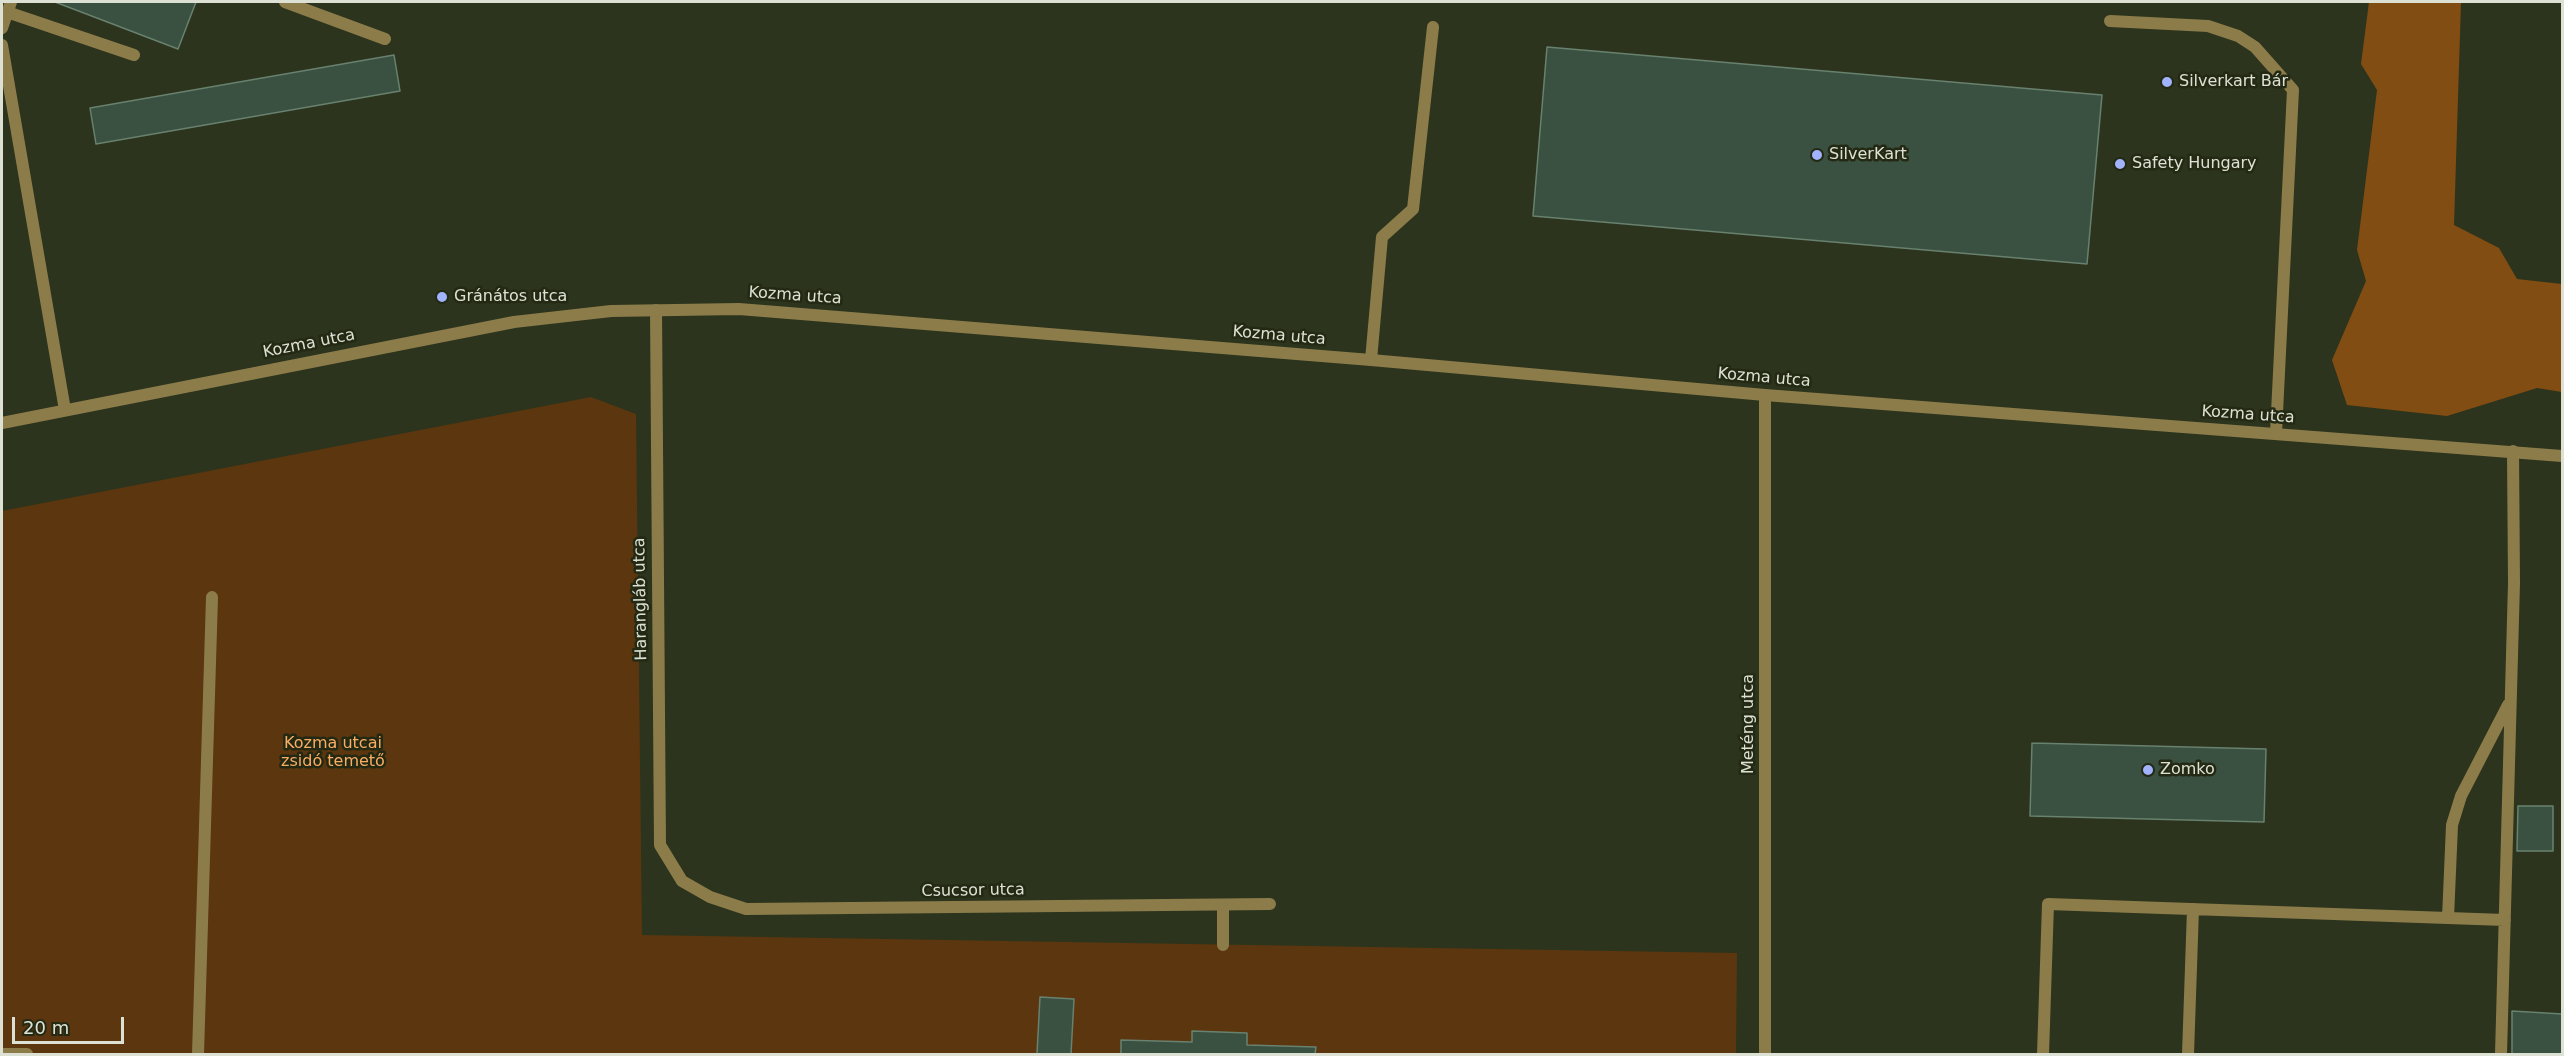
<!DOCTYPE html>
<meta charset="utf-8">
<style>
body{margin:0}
#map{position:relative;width:2564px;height:1056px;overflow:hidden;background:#2c341d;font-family:"DejaVu Sans",sans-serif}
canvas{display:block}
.frame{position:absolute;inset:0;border:3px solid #dce1d3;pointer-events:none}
.scale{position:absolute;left:12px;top:1017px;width:112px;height:27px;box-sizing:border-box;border:3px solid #dce1d3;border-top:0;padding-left:8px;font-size:18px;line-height:21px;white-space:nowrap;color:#dce1d3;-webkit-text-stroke:4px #232913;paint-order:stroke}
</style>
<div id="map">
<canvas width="2564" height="1056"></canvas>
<div class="frame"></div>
<div class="scale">20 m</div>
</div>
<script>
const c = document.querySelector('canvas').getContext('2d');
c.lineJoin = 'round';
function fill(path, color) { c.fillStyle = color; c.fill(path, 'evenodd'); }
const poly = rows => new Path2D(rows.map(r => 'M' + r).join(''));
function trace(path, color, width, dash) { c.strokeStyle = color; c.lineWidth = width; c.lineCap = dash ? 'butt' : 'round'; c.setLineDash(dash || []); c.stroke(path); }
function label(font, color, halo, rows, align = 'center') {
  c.font = font + ' "DejaVu Sans",sans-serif'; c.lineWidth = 5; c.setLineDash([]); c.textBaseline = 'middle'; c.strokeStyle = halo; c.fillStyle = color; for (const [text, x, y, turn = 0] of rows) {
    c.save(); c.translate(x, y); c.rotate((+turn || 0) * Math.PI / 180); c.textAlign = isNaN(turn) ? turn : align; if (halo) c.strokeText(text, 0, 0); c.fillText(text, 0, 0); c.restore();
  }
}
fill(poly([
 [591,397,636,414,642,935,1737,953,1736,1054,2,1054,2,511]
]), '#5b360f');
fill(poly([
 [2369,2,2461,2,2454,225,2499,248,2517,279,2562,284,2562,392,2537,388,2447,416,2347,405,2332,360,2366,281,2357,250,2377,90,2361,64]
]), '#824d13');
const building = poly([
 [55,2,196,2,178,49,55,2],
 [1547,47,2102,95,2087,264,1533,216,1547,47],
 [394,55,400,91,96,144,90,108,394,55],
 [2032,743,2266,749,2264,822,2030,816,2032,743],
 [2518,806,2553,806,2553,851,2517,851,2518,806],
 [1040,997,1074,999,1071,1054,1037,1054,1040,997],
 [2512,1011,2562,1014,2562,1054,2512,1054,2512,1011],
 [1192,1031,1247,1033,1247,1045,1316,1047,1315,1054,1121,1054,1121,1040,1192,1042,1192,1031]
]);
fill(building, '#3a5040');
trace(building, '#69816f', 1.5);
trace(poly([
 [285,2,385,39],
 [7,12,134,55],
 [2110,21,2208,26,2238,36,2255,47,2293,90,2276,433],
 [2,28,11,2],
 [2,45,65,410],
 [1371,360,1382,237,1413,209,1433,27],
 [1223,905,1223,945],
 [2448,918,2452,825,2461,796,2508,705],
 [2,1054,27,1054],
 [198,1054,212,597],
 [2043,1054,2048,904,2505,920],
 [2188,1054,2193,909],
 [2501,1054,2514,583,2513,451]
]), '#8c7c4a', 12);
trace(poly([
 [656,310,660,845,682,881,710,897,746,909,1270,904],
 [1765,1054,1765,395]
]), '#8c7c4a', 12);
trace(poly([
 [2,423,514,322,611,311,739,309,1371,360,1765,395,2562,456]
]), '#8c7c4a', 12);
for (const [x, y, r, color] of [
 [2167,82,6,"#a1b3fd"],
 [1817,155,6,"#a1b3fd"],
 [2120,164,6,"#a1b3fd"],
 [442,297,6,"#a1b3fd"],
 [2148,770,6,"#a1b3fd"]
]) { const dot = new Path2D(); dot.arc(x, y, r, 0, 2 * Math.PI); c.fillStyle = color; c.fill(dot); trace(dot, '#232913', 2); }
label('16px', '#dce1d3', '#232913', [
 ["Silverkart Bár",2179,82],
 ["SilverKart",1829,155],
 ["Safety Hungary",2132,164],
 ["Gránátos utca",454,297],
 ["Zomko",2160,770]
], 'left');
label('16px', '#dce1d3', '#232913', [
 ["Kozma utca",795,296,4],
 ["Kozma utca",1279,336,5],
 ["Kozma utca",309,344,-11],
 ["Kozma utca",1764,378,5],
 ["Kozma utca",2248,415,4],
 ["Harangláb utca",641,599,-91],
 ["Meténg utca",1749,724,-90],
 ["Csucsor utca",973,891,-1]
]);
label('16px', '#fbad63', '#232913', [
 ["Kozma utcai",333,744],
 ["zsidó temető",333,762]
]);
</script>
